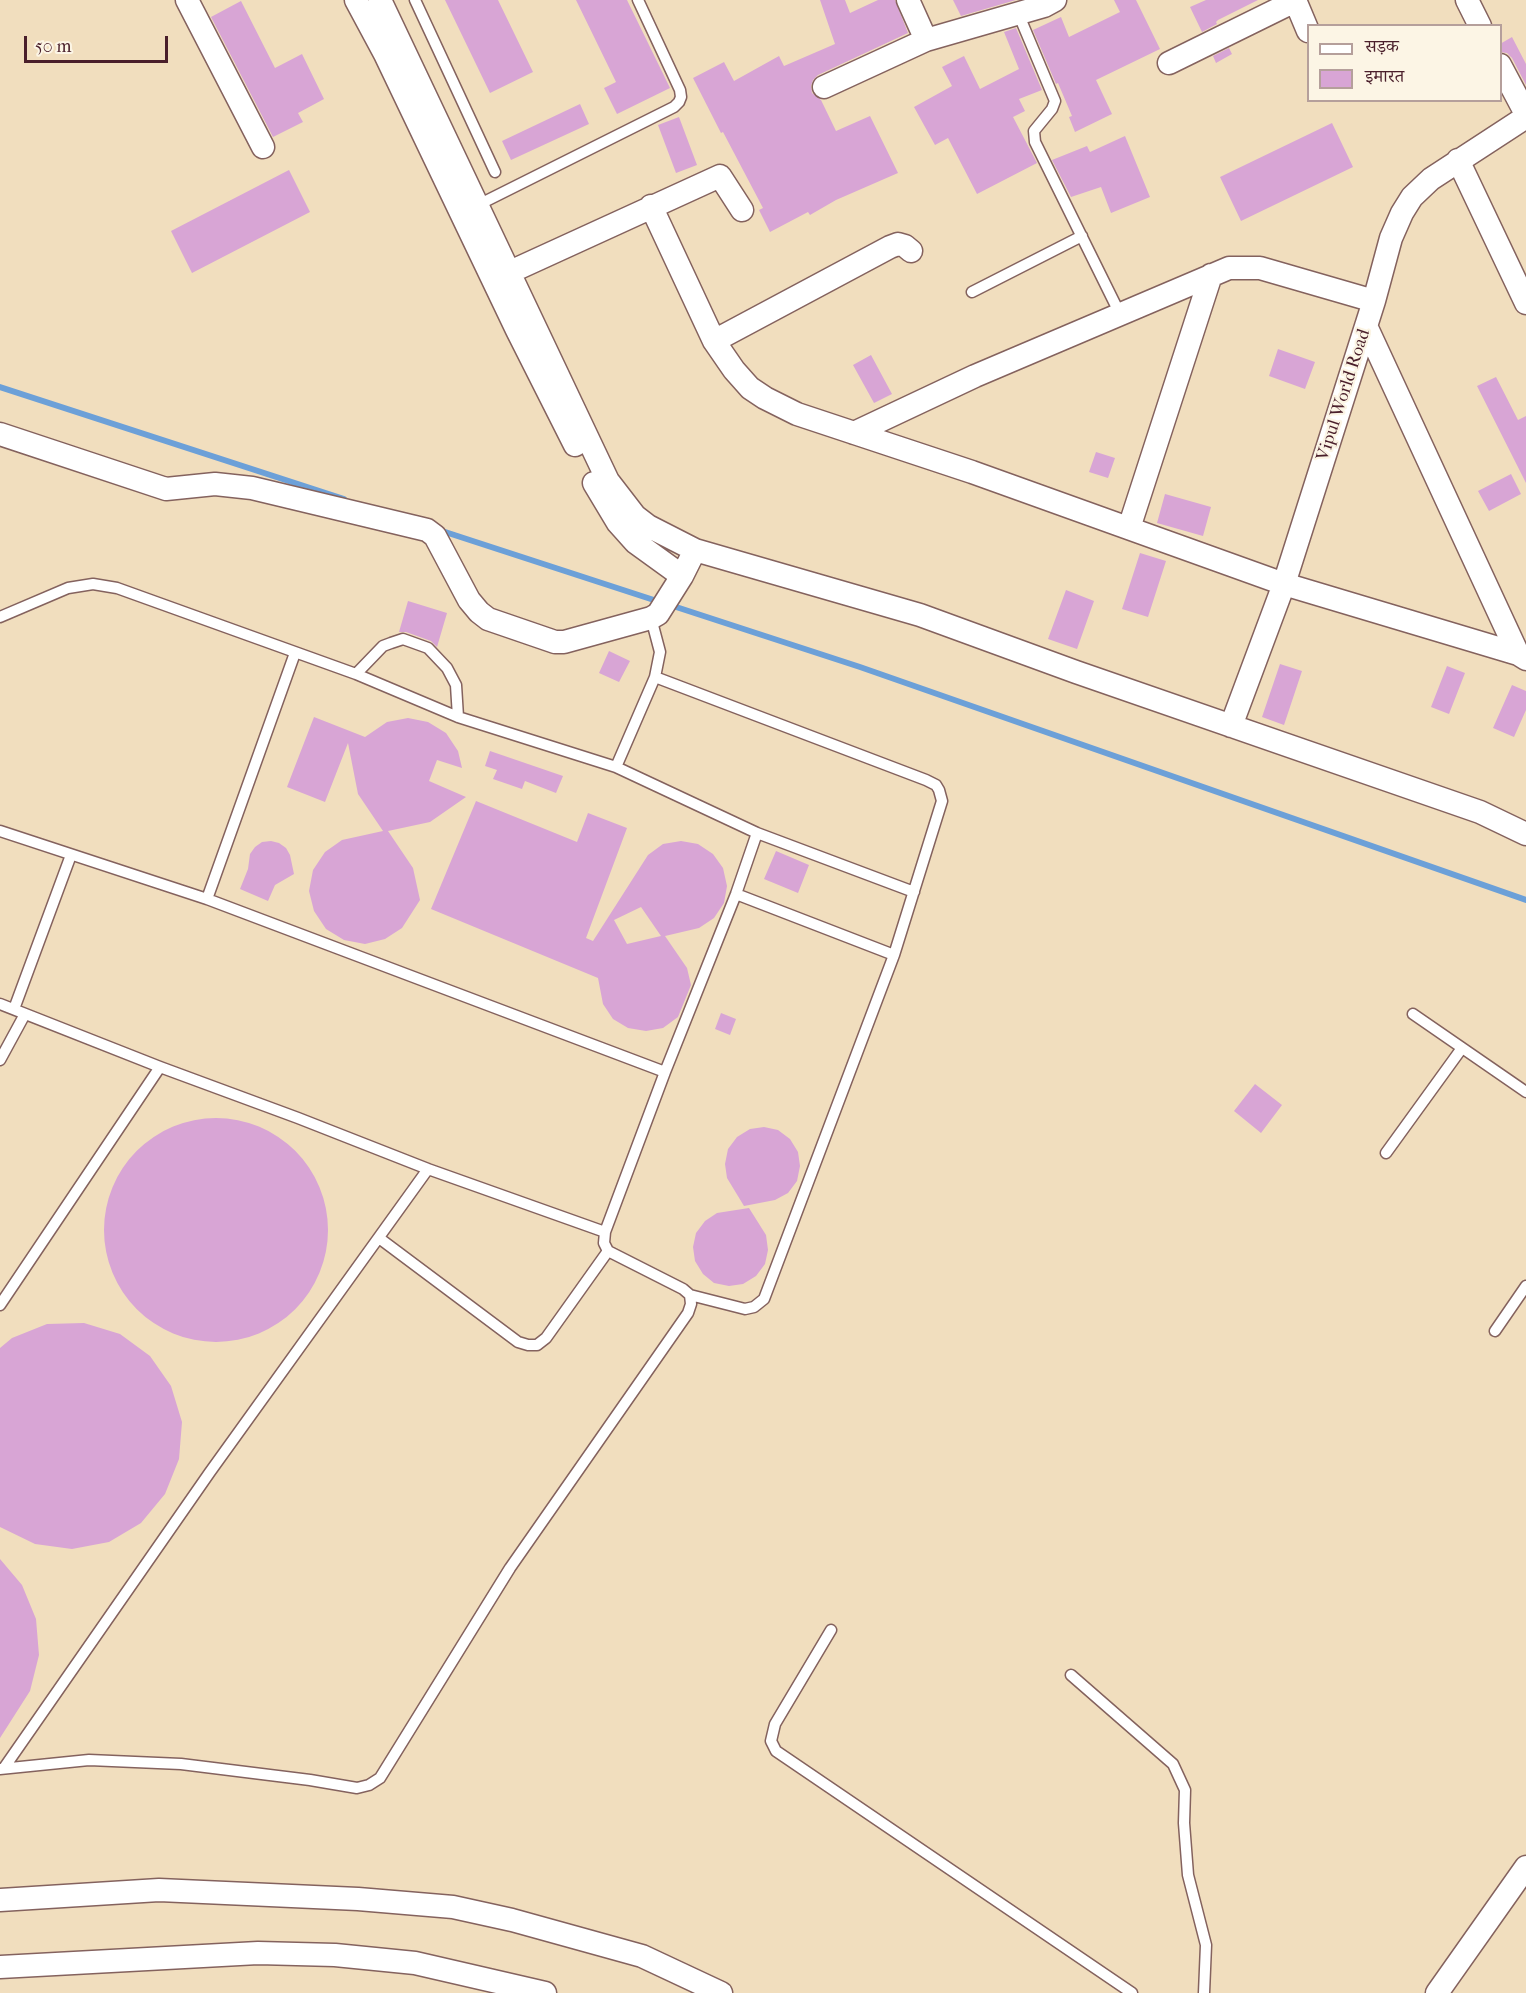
<!DOCTYPE html>
<meta charset="utf-8">
<style>
body{margin:0}
#map{position:relative;width:1526px;height:1993px;overflow:hidden;background:#f1debe;font-family:"IM FELL French Canon","Noto Serif Devanagari",serif}
canvas{display:block}
.legend{position:absolute;left:1307px;top:24px;width:195px;height:78px;box-sizing:border-box;background:#fcf5e5;border:2px solid #b59f9b;margin:0;padding:8px 10px;list-style:none;font-size:18px;color:#4a1f2b}
.legend li{display:flex;align-items:center;gap:12px;height:30px}
.legend b{width:30px;border:2px solid #b59f9b}
.scale{position:absolute;left:24px;top:36px;width:144px;height:27px;box-sizing:border-box;border:3px solid #4a1f2b;border-top:0;padding-left:8px;font-size:18px;line-height:21px;white-space:nowrap;color:#4a1f2b;-webkit-text-stroke:4px #fcf5e5;paint-order:stroke}
</style>
<div id="map">
<canvas width="1526" height="1993"></canvas>
<ul class="legend">
<li><b style="height:8px;background:#fff"></b>सड़क</li>
<li><b style="height:16px;background:#d8a5d5"></b>इमारत</li>
</ul>
<div class="scale">50 m</div>
</div>
<script>
const c = document.querySelector('canvas').getContext('2d');
c.lineJoin = 'round';
const poly = rows => new Path2D(rows.map(r => 'M' + r).join(''));
function trace(path, color, width, dash) { c.strokeStyle = color; c.lineWidth = width; c.lineCap = dash ? 'butt' : 'round'; c.setLineDash(dash || []); c.stroke(path); }
function fill(path, color) { c.fillStyle = color; c.fill(path, 'evenodd'); }
function label(font, color, halo, rows, align = 'center') {
  c.font = font + ' "IM FELL French Canon",serif'; c.lineWidth = 4.5; c.setLineDash([]); c.textBaseline = 'middle'; c.strokeStyle = halo; c.fillStyle = color; for (const [text, x, y, turn = 0] of rows) {
    c.save(); c.translate(x, y); c.rotate((+turn || 0) * Math.PI / 180); c.textAlign = isNaN(turn) ? turn : align; if (halo) c.strokeText(text, 0, 0); c.fillText(text, 0, 0); c.restore();
  }
}
trace(poly([
 [0,387,344,499],
 [439,530,660,602],
 [670,605,860,667,1526,900]
]), '#6ca0d8', 6);
fill(poly([
 [445,0,498,0,533,72,490,93],
 [576,0,627,0,670,88,617,114,604,88,616,82],
 [820,0,845,0,850,13,878,0,895,0,908,33,818,75,813,80,811,86,812,93,821,100,836,131,870,116,898,173,836,200,810,215,808,212,770,232,759,210,763,208,723,132,721,133,693,78,724,62,734,81,779,56,784,66,835,44],
 [953,0,1016,0,961,16],
 [1114,0,1136,0,1160,49,1096,80,1112,114,1075,132,1069,117,1072,116,1058,83,1056,84,1033,30,1061,17,1069,37,1120,12],
 [1206,0,1258,0,1218,20,1216,22,1217,24,1202,32,1190,7],
 [241,1,275,68,302,54,324,99,298,113,303,122,273,137,211,17],
 [1016,28,1042,90,1019,99,1025,111,1013,117,1037,163,977,194,948,138,935,145,914,107,952,86,942,67,964,56,980,89,1019,69,1004,32],
 [1512,37,1526,64,1526,85,1512,58,1507,53,1500,52,1500,44],
 [1229,48,1232,54,1216,63,1213,56],
 [580,104,589,124,511,160,502,141],
 [679,117,697,165,676,173,658,125],
 [1332,123,1353,167,1241,221,1220,177],
 [1125,136,1150,197,1111,213,1101,187,1071,197,1052,160,1087,146,1090,152],
 [289,170,310,212,192,273,171,231],
 [1278,349,1315,362,1305,389,1269,376],
 [871,355,892,394,874,403,853,365],
 [1496,377,1518,420,1526,416,1526,483,1477,386],
 [1096,452,1115,458,1108,478,1089,472],
 [1511,474,1521,494,1489,511,1478,491],
 [1165,494,1211,507,1203,536,1157,523],
 [1140,553,1166,561,1148,617,1122,609],
 [1066,590,1094,601,1077,649,1048,639],
 [408,601,447,613,437,647,431,641,406,632,399,632],
 [609,651,630,661,619,682,599,673],
 [1280,664,1302,671,1284,725,1262,717],
 [1447,666,1465,673,1449,714,1431,707],
 [1512,685,1526,691,1526,710,1514,737,1493,728],
 [314,717,365,737,387,722,408,718,428,722,446,733,458,751,462,768,437,760,429,781,466,797,430,822,388,831,413,868,420,900,402,928,385,939,365,944,344,940,326,929,314,911,309,891,313,870,325,852,342,840,383,831,358,794,348,743,325,802,287,787],
 [490,751,563,776,556,793,525,781,522,789,493,779,497,770,485,766],
 [476,801,577,842,588,813,627,828,586,938,593,941,648,855,663,844,681,841,698,844,713,854,723,868,727,886,724,903,714,918,699,928,665,936,687,968,691,985,678,1017,663,1028,646,1031,628,1028,613,1019,603,1004,598,978,431,909],
 [641,907,661,936,627,944,614,920],
 [271,841,279,843,286,848,290,855,294,874,275,885,268,901,240,889,248,869,250,854,255,847,262,842],
 [776,851,809,865,798,893,764,879],
 [721,1013,736,1019,730,1035,715,1029],
 [1255,1084,1282,1105,1261,1133,1234,1111],
 '104 1230a112 112 0 1 1 224 0a112 112 0 1 1-224 0Z',
 [764,1127,778,1130,790,1139,798,1152,800,1166,797,1181,788,1193,775,1200,744,1206,727,1178,725,1164,728,1149,737,1137,750,1129],
 [749,1208,766,1235,768,1250,765,1264,756,1276,743,1284,729,1286,714,1283,703,1274,695,1261,693,1247,696,1233,705,1221,717,1213],
 [84,1323,120,1334,150,1356,171,1386,182,1422,179,1459,165,1494,141,1523,109,1542,72,1549,35,1544,0,1527,0,1348,12,1338,47,1324],
 [0,1559,22,1585,36,1619,39,1655,30,1691,0,1738]
]), '#d8a5d5');
const lane = poly([
 [415,0,495,172],
 [1018,13,1055,101,1052,109,1034,131,1035,142,1120,314],
 [478,205,674,107,679,102,681,97,680,90,638,0],
 [972,292,1082,236],
 [0,617,68,588,93,584,117,588,356,674,458,717,616,767,757,833,914,892],
 [295,653,207,899,665,1072],
 [356,674,383,646,391,643,403,639,428,648,447,668,456,685,458,717],
 [655,677,926,780,936,785,939,790,942,801,894,955,764,1299,754,1307,745,1309,690,1295],
 [616,767,655,677,660,652,651,618],
 [0,831,207,899],
 [736,894,894,955],
 [0,1004,160,1067,298,1118,428,1169,605,1232],
 [14,1009,71,855],
 [1413,1014,1526,1092],
 [0,1060,25,1014],
 [1386,1153,1462,1048],
 [379,1238,518,1342,528,1345,537,1345,546,1338,608,1251],
 [0,1305,160,1067],
 [1495,1331,1526,1286],
 [831,1630,775,1724,771,1741,776,1751,1132,1993],
 [1071,1675,1173,1764,1185,1790,1184,1823,1188,1875,1206,1945,1204,1993],
 [4,1768,210,1472,428,1169],
 [0,1769,89,1760,181,1764,310,1780,357,1788,369,1785,380,1778,510,1568,688,1313,691,1304,690,1295,683,1289,608,1251,604,1243,605,1232,665,1072,736,894,757,833]
]);
const street = poly([
 [187,0,263,147],
 [356,0,385,54,517,330,575,445],
 [380,0,608,481,635,516,648,526,695,550,920,615,1076,672,1480,812,1526,834],
 [908,0,926,40],
 [1295,0,1308,31],
 [1467,0,1480,26],
 [1169,63,1295,1],
 [1500,65,1526,114],
 [824,87,926,40,1044,6,1055,0],
 [1458,160,1526,303],
 [651,206,714,341,734,370,750,388,765,398,797,414,972,472,1284,584,1518,654,1526,659],
 [510,272,720,176,742,210],
 [1366,326,1518,654],
 [714,341,890,247,898,244,905,246,911,251],
 [854,433,975,376,1229,268,1260,268,1374,301],
 [0,434,166,489,215,484,252,488,427,530,435,536,469,600,479,612,488,619,555,642,564,642,651,618,658,614,682,576,695,550],
 [594,483,618,523,635,542,682,576],
 [1129,528,1211,275],
 [1231,726,1284,584,1374,301,1391,238,1402,213,1412,197,1431,179,1526,117],
 [0,1900,159,1890,358,1899,453,1907,512,1920,642,1956,721,1993],
 [0,1967,258,1953,335,1955,415,1963,545,1993],
 [1437,1993,1526,1867]
]);
trace(lane, '#84625e', 13);
trace(street, '#84625e', 25);
trace(lane, '#fff', 10);
trace(street, '#fff', 22);
label('18px', '#4a1f2b', '#fcf5e5', [
 ["Vipul World Road",1344,395,-72]
]);
</script>
